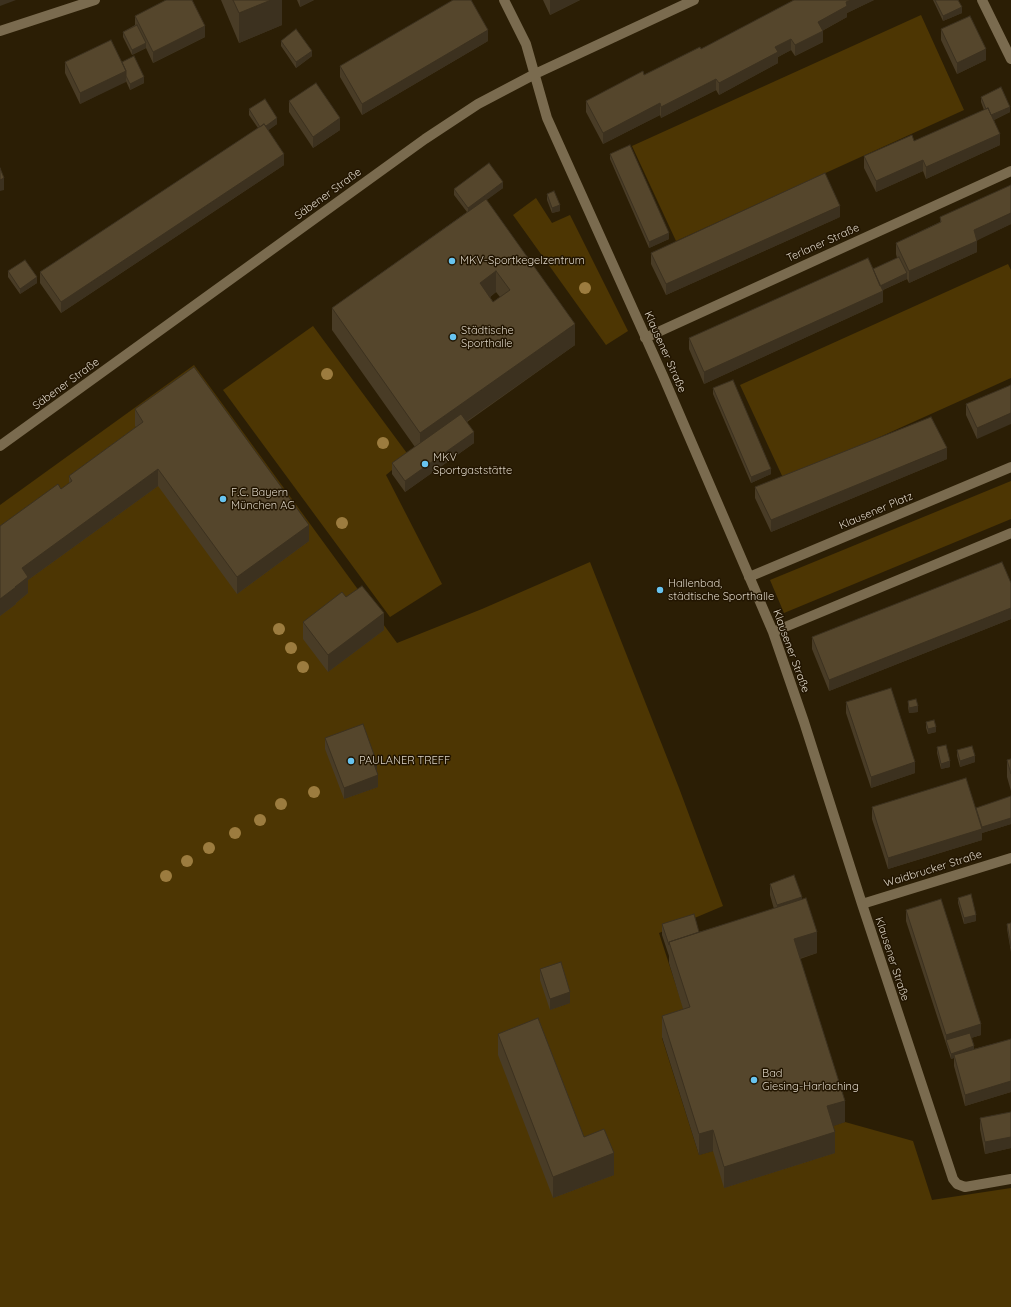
<!DOCTYPE html>
<meta charset="utf-8">
<style>
body{margin:0}
canvas{display:block;background:#2b1e05}
</style>
<canvas width="1011" height="1307"></canvas>
<script>
const c = document.querySelector('canvas').getContext('2d');
c.lineJoin = 'round';
function fill(path, color) { c.fillStyle = color; c.fill(path, 'evenodd'); }
const poly = rows => new Path2D(rows.map(r => 'M' + r).join(''));
function trace(path, color, width, dash) { c.strokeStyle = color; c.lineWidth = width; c.lineCap = dash ? 'butt' : 'round'; c.setLineDash(dash || []); c.stroke(path); }
function label(font, color, halo, rows, align = 'center') {
  c.font = font + ' Quicksand,sans-serif'; c.lineWidth = 3; c.setLineDash([]); c.textBaseline = 'middle'; c.strokeStyle = halo; c.fillStyle = color; for (const [text, x, y, turn = 0] of rows) {
    c.save(); c.translate(x, y); c.rotate((+turn || 0) * Math.PI / 180); c.textAlign = isNaN(turn) ? turn : align; if (halo) c.strokeText(text, 0, 0); c.fillText(text, 0, 0); c.restore();
  }
}
fill(poly([
 [921,15,964,110,676,241,632,146],
 [536,198,552,223,570,215,628,331,606,345,513,215],
 [1008,264,1011,270,1011,378,784,480,740,385],
 [313,326,409,456,386,475,442,584,390,617,223,390],
 [194,365,397,643,482,609,590,562,679,788,723,906,659,933,690,1029,662,1038,699,1155,713,1151,827,1128,845,1122,913,1141,932,1200,1011,1188,1011,1307,0,1307,0,505],
 [1011,481,1011,519,784,613,770,580]
]), '#4d3603');
trace(poly([
 [504,0,526,44,547,118,663,376,773,632,804,722,862,904,953,1179,957,1184,965,1187,1011,1179],
 [982,0,1011,59],
 [0,31,95,0],
 [645,338,1011,171],
 [0,446,425,139,478,104,535,74,694,0],
 [749,577,1011,467],
 [773,632,1011,533],
 [862,904,1011,858]
]), '#7a6b4f', 10);
c.fillStyle = '#9c7c3f';
for (const [x, y] of [
 [585,288],
 [327,374],
 [383,443],
 [342,523],
 [279,629],
 [291,648],
 [303,667],
 [314,792],
 [281,804],
 [260,820],
 [235,833],
 [209,848],
 [187,861],
 [166,876]
]) { c.beginPath(); c.arc(x, y, 6, 0, 2 * Math.PI); c.fill(); }
fill(poly([
 [221,0,282,0,282,25,239,43],
 [297,0,314,0,300,7],
 [543,0,580,0,550,15],
 [794,0,874,0,847,13,847,17,822,31,823,42,795,56,791,50,778,57,778,63,719,95,716,90,661,118,660,115,603,144,586,112,586,101,701,49],
 [933,0,958,0,962,13,943,21],
 [135,16,205,37,153,63,146,48,132,55,123,37,123,32,135,25],
 [941,29,986,60,957,74,941,40],
 [281,41,312,56,296,68,281,46],
 [488,41,362,115,340,77,340,66],
 [65,62,122,62,144,83,130,90,126,81,80,104,65,73],
 [981,97,1010,112,994,120,1000,145,926,179,923,171,876,192,864,168,864,156,914,141,984,110,981,102],
 [289,101,340,130,313,148,289,112],
 [249,109,277,124,268,130,284,165,61,313,40,283,40,272,258,128,249,115],
 [610,154,669,239,649,248,610,159],
 [503,188,486,200,575,345,467,422,474,443,405,492,392,474,392,463,415,447,332,330,332,308,467,212,454,195,454,189],
 [496,292,500,297,493,302,490,297],
 [547,194,560,211,552,213,547,200],
 [840,217,666,295,651,264,651,253],
 [940,217,1011,224,977,240,977,252,909,283,907,279,883,290,883,302,704,384,689,349,689,338,873,269,897,258,896,254,896,243,940,222],
 [8,271,37,283,20,294,8,277],
 [1011,385,977,439,966,415,966,404],
 [713,388,771,474,751,483,713,394],
 [135,409,309,541,237,594,158,486,28,580,28,593,16,603,16,604,0,616,0,526,61,489,69,483,69,476,136,427,135,426],
 [947,459,771,532,755,498,755,487],
 [1011,583,1011,619,829,691,812,649,812,637],
 [346,597,384,630,328,672,303,639,303,622],
 [908,701,918,712,909,713,908,707],
 [846,702,915,773,871,788,846,713],
 [926,722,936,732,928,734,926,728],
 [325,738,377,772,378,787,344,799,325,749],
 [937,747,950,767,941,769,937,753],
 [957,750,975,762,960,767,957,756],
 [1011,759,1011,791,1007,777,1007,760],
 [1011,796,1011,824,982,833,982,832,982,840,888,869,872,819,872,807,976,809],
 [770,884,802,900,817,953,800,959,845,1122,833,1126,835,1153,724,1188,713,1151,699,1155,662,1037,662,1016,683,1009,669,963,669,956,662,935,662,924,699,932,774,909,770,895],
 [958,898,976,921,964,924,958,903],
 [906,910,981,1035,971,1038,974,1049,1011,1039,1011,1092,965,1106,954,1066,954,1058,951,1059,906,921],
 [1011,923,1011,952,1007,929,1007,924],
 [540,969,570,1003,550,1010,540,980],
 [498,1034,584,1137,614,1175,553,1198,498,1055],
 [1011,1112,1011,1148,985,1154,980,1129,980,1118]
]), '#493c26');
fill(poly([
 [0,0,16,0,0,6],
 [271,0,282,0,282,25,239,43,239,13],
 [300,0,314,0,300,7],
 [550,0,580,0,550,15],
 [851,0,874,0,847,13,847,17,818,33,818,22,846,2],
 [962,7,962,13,943,21,943,16],
 [205,26,205,37,153,63,153,52],
 [488,30,488,41,362,115,362,104],
 [823,31,823,42,795,56,795,45],
 [791,39,791,50,778,57,778,63,719,95,719,83,775,47],
 [146,43,146,48,132,55,132,50],
 [986,49,986,60,957,74,957,63],
 [312,51,312,56,296,68,296,62],
 [126,71,126,82,80,104,80,93],
 [144,77,144,83,130,90,130,84],
 [716,79,716,90,661,118,661,107],
 [660,103,660,115,603,144,603,133],
 [1010,107,1010,112,990,122,990,116],
 [277,118,277,124,262,135,262,129],
 [340,118,340,130,313,148,313,137],
 [1000,134,1000,145,926,179,926,167],
 [284,154,284,165,61,313,61,302],
 [923,160,923,171,876,192,876,181],
 [4,178,4,190,0,191,0,180],
 [503,182,503,188,468,214,468,208],
 [560,205,560,211,552,213,552,208],
 [840,206,840,217,666,295,666,284],
 [1011,213,1011,224,974,242,974,230],
 [669,233,669,239,649,248,649,242],
 [977,241,977,252,909,283,909,271],
 [496,271,496,292,480,305,480,283],
 [907,273,907,279,878,292,878,287],
 [37,277,37,283,20,294,20,289],
 [883,291,883,302,704,384,704,372],
 [575,324,575,345,420,454,420,433],
 [1011,413,1011,424,977,439,977,428],
 [474,432,474,443,405,492,405,481],
 [947,448,947,459,771,532,771,520],
 [158,469,158,486,28,580,28,593,16,603,16,604,0,616,0,599,15,587,22,568],
 [771,469,771,474,751,483,751,477],
 [309,525,309,541,237,594,237,577],
 [1011,608,1011,619,829,691,829,680],
 [384,613,384,630,328,672,328,655],
 [918,706,918,712,909,713,909,708],
 [936,727,936,732,928,734,928,729],
 [975,756,975,762,960,767,960,761],
 [950,761,950,767,941,769,941,764],
 [915,762,915,773,871,788,871,777],
 [377,763,377,774,374,764],
 [378,775,378,787,344,799,344,788],
 [1011,818,1011,824,982,833,982,827],
 [982,829,982,840,888,869,888,858],
 [802,897,802,908,777,916,777,905],
 [976,915,976,921,964,924,964,918],
 [817,932,817,953,794,960,794,939],
 [570,992,570,1003,550,1010,550,999],
 [981,1024,981,1035,948,1045,946,1040,946,1046,946,1035],
 [974,1046,974,1052,954,1055,954,1058,951,1059,951,1054],
 [1011,1081,1011,1092,965,1106,965,1095],
 [845,1101,845,1122,827,1128,827,1106],
 [713,1130,713,1151,699,1155,699,1134],
 [835,1132,835,1153,724,1188,724,1167],
 [1011,1137,1011,1148,985,1154,985,1142],
 [614,1153,614,1175,553,1198,553,1177]
]), '#3c311f');
const building = poly([
 [166,0,192,0,205,26,153,52,135,16,166,0],
 [233,0,271,0,239,13,233,0],
 [453,0,471,0,488,30,362,104,340,66,453,0],
 [794,0,851,0,846,2,847,6,818,22,823,31,795,45,791,39,775,47,778,52,719,83,716,79,661,107,660,103,603,133,586,101,643,71,644,75,700,47,701,49,794,0],
 [935,0,958,0,962,7,943,16,935,0],
 [970,16,986,49,957,63,941,29,970,16],
 [137,25,146,43,132,50,123,32,137,25],
 [296,29,312,51,296,62,281,41,296,29],
 [111,40,126,71,80,93,65,62,111,40],
 [134,56,144,77,130,84,126,76,126,71,122,62,134,56],
 [316,83,340,118,313,137,289,101,316,83],
 [1001,87,1010,107,991,115,988,108,986,109,981,97,1001,87],
 [265,99,277,118,266,126,264,124,260,127,249,109,265,99],
 [988,108,1000,134,926,167,923,160,876,181,864,156,912,135,914,141,988,108],
 [264,124,284,154,61,302,40,272,264,124],
 [630,145,669,233,649,242,610,154,630,145],
 [489,163,503,182,468,208,454,189,489,163],
 [0,168,4,178,0,180,0,168],
 [825,173,840,206,666,284,651,253,825,173],
 [1011,185,1011,213,974,230,977,241,909,271,896,243,941,222,940,217,1011,185],
 [554,191,560,205,552,208,547,194,554,191],
 [486,199,575,324,420,433,332,308,486,199],
 [496,271,510,290,493,302,480,283,496,271],
 [899,257,907,273,880,286,873,269,899,257],
 [868,258,883,291,704,372,689,338,868,258],
 [25,260,37,277,20,289,8,271,25,260],
 [194,367,309,525,237,577,158,469,22,568,28,577,15,587,16,587,0,599,0,526,58,484,61,489,72,481,69,476,143,422,135,409,194,367],
 [733,380,771,469,751,477,713,388,733,380],
 [1011,385,1011,413,977,428,966,404,1011,385],
 [461,414,474,432,405,481,392,463,461,414],
 [931,417,947,448,771,520,755,487,931,417],
 [1002,562,1011,583,1011,608,829,680,812,637,1002,562],
 [362,586,384,613,328,655,303,622,342,592,346,597,362,586],
 [891,688,915,762,871,777,846,702,891,688],
 [916,699,918,706,909,708,908,701,916,699],
 [934,720,936,727,928,729,926,722,934,720],
 [363,724,377,763,374,764,378,775,344,788,325,738,363,724],
 [946,745,950,761,941,764,937,747,946,745],
 [972,746,975,756,960,761,957,750,972,746],
 [1011,759,1011,774,1007,760,1011,759],
 [966,778,982,829,888,858,872,807,966,778],
 [1011,796,1011,818,982,827,976,808,1011,796],
 [794,875,802,897,777,905,770,884,794,875],
 [971,894,976,915,964,918,958,898,971,894],
 [806,898,817,932,794,939,845,1101,827,1106,835,1132,724,1167,713,1130,699,1134,662,1016,690,1007,669,942,806,898],
 [941,899,981,1024,946,1035,906,910,941,899],
 [694,914,699,932,669,942,669,945,662,924,694,914],
 [1011,923,1011,947,1007,924,1011,923],
 [561,962,570,992,550,999,540,969,561,962],
 [538,1018,584,1137,604,1129,614,1153,553,1177,498,1034,538,1018],
 [970,1033,974,1046,951,1054,946,1040,970,1033],
 [1011,1039,1011,1081,965,1095,954,1055,1011,1039],
 [1011,1112,1011,1137,985,1142,980,1118,1011,1112]
]);
fill(building, '#55462c');
trace(building, '#3c311f', 1);
for (const [x, y, r, color] of [
 [452,261,4,"#68c4f0"],
 [453,337,4,"#68c4f0"],
 [425,464,4,"#68c4f0"],
 [223,499,4,"#68c4f0"],
 [660,590,4,"#68c4f0"],
 [351,761,4,"#68c4f0"],
 [754,1080,4,"#68c4f0"]
]) { const dot = new Path2D(); dot.arc(x, y, r, 0, 2 * Math.PI); c.fillStyle = color; c.fill(dot); trace(dot, '#221500', 1.5); }
label('11px', '#ddd5c6', '#221500', [
 ["Säbener Straße",328,194,-36],
 ["Terlaner Straße",823,243,-24],
 ["Klausener Straße",665,352,66],
 ["Säbener Straße",66,384,-36],
 ["Klausener Platz",876,511,-23],
 ["Klausener Straße",791,651,70],
 ["Waidbrucker Straße",933,869,-17],
 ["Klausener Straße",892,959,72]
]);
label('11px', '#ddd5c6', '#221500', [
 ["MKV-Sportkegelzentrum",460,261],
 ["Städtische",461,331],
 ["Sporthalle",461,344],
 ["MKV",433,458],
 ["Sportgaststätte",433,471],
 ["F.C. Bayern",231,493],
 ["München AG",231,506],
 ["Hallenbad,",668,584],
 ["städtische Sporthalle",668,597],
 ["PAULANER TREFF",359,761],
 ["Bad",762,1074],
 ["Giesing-Harlaching",762,1087]
], 'left');
</script>
